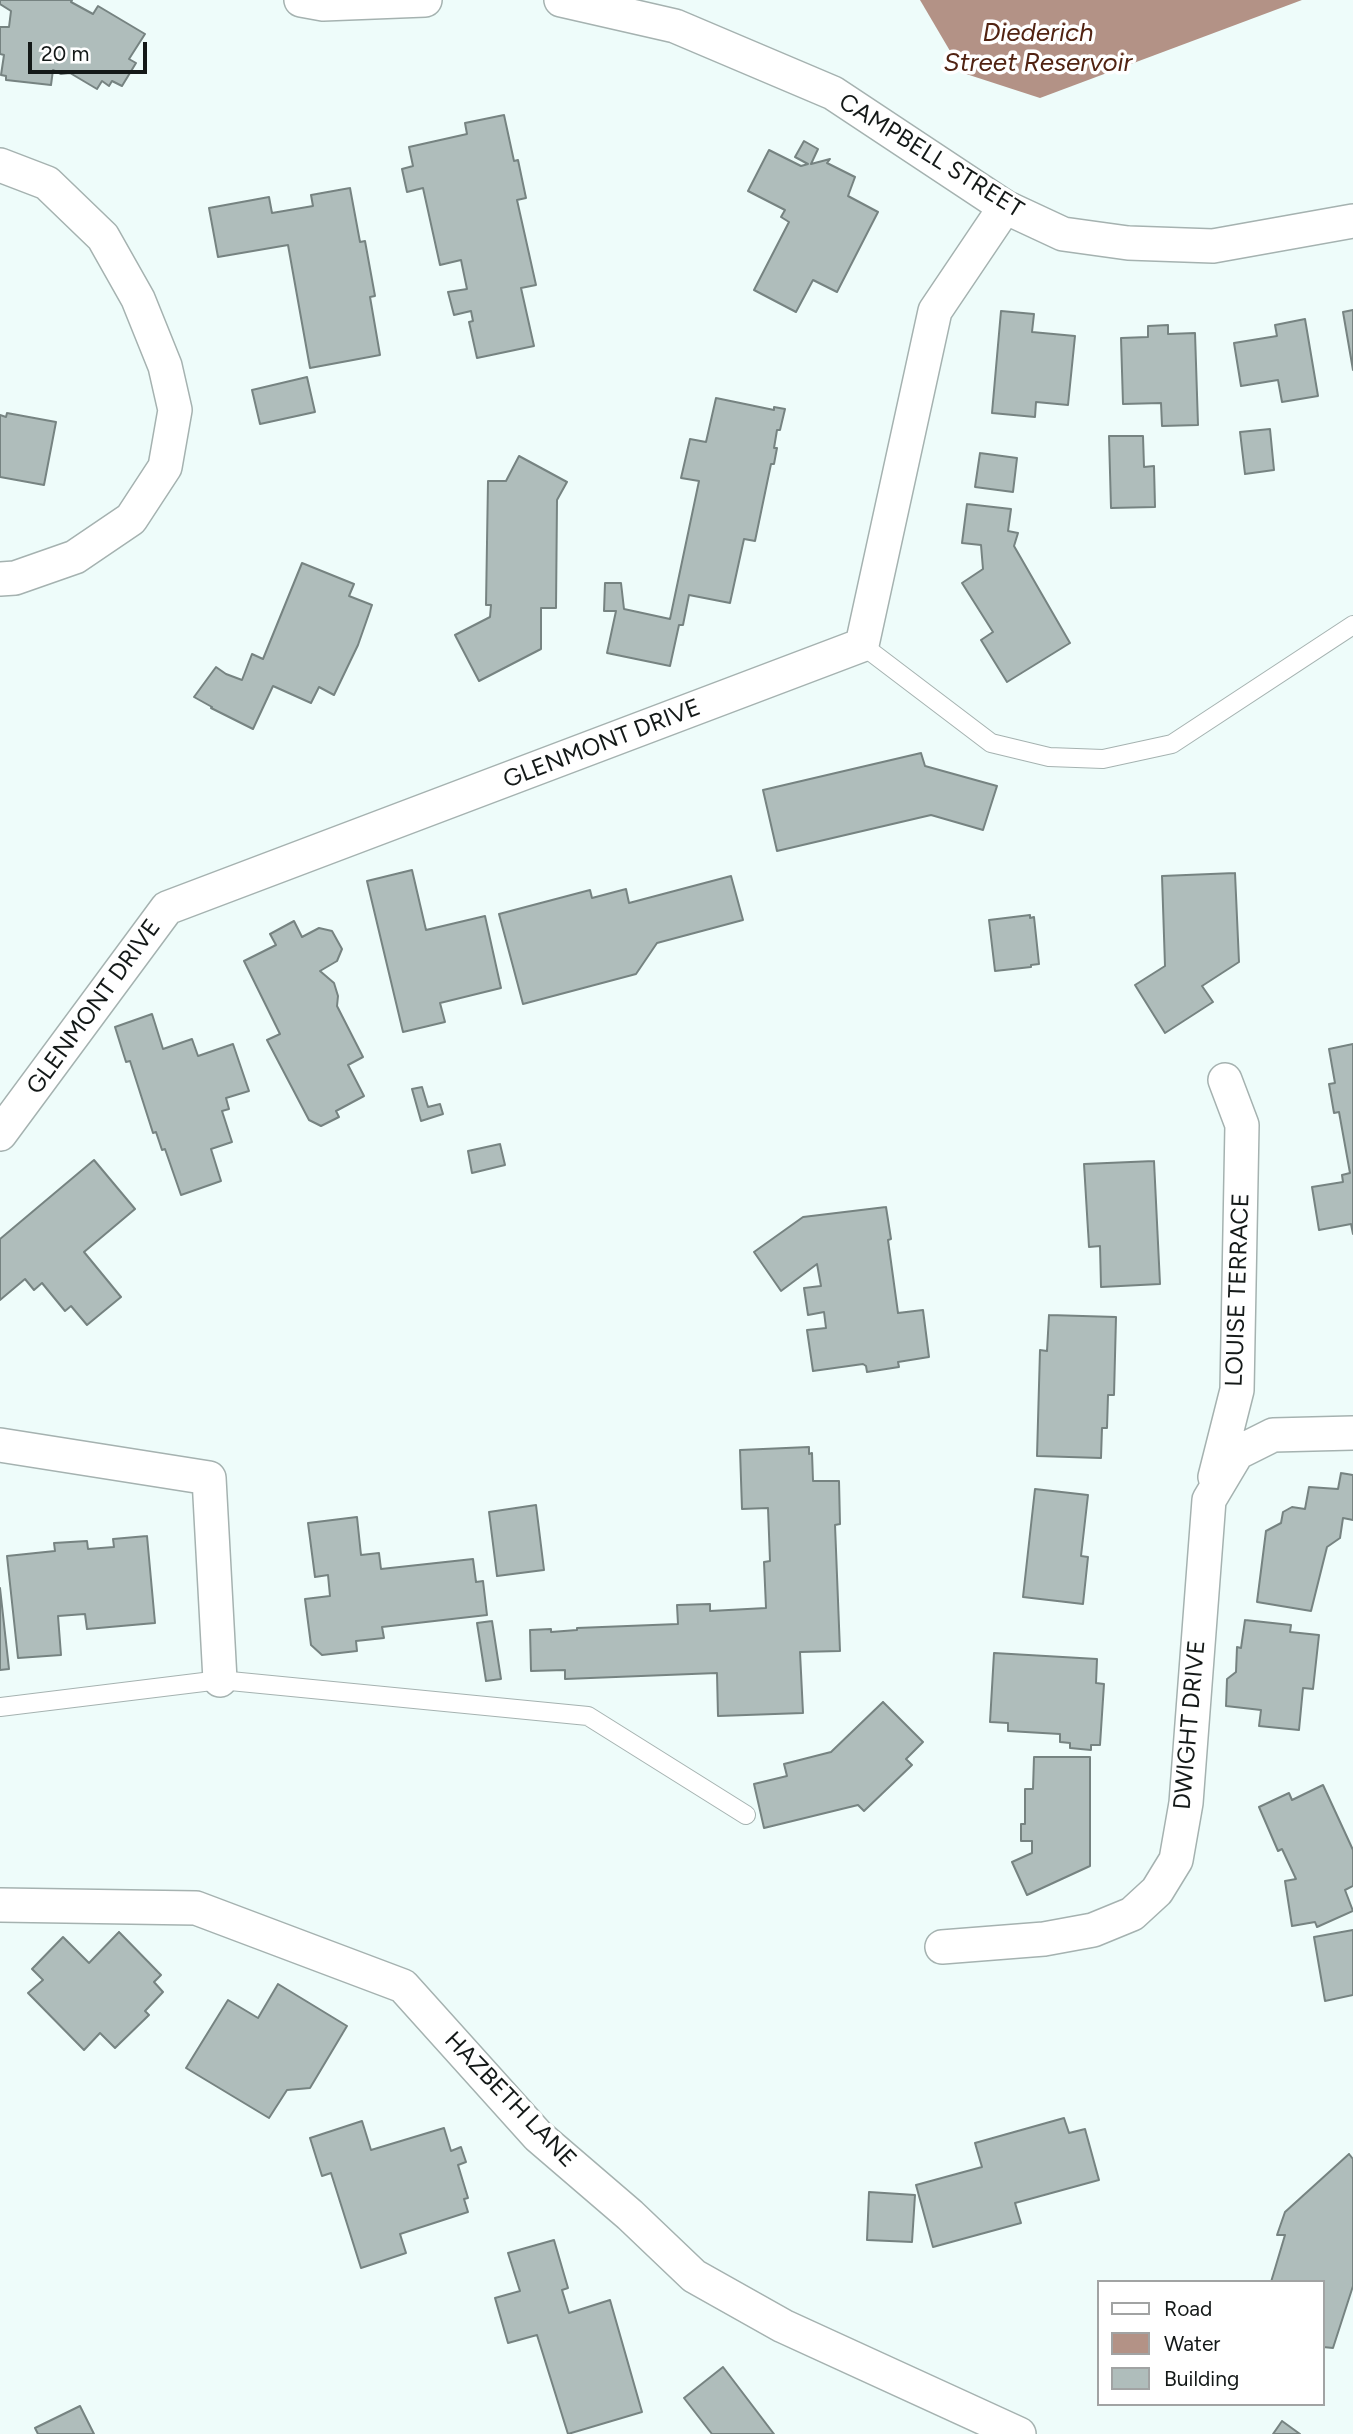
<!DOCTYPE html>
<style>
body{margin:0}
#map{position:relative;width:1353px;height:2434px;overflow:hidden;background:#eefcfa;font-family:Figtree,sans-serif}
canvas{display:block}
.legend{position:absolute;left:1097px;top:2280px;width:228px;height:126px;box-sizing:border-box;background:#fff;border:2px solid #a1a3a3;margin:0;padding:9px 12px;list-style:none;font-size:21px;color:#141918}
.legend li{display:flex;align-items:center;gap:14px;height:35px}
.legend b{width:35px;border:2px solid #a1a3a3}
.scale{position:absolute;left:28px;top:42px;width:119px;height:32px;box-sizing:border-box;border:4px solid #141918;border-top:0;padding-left:9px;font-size:21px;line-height:24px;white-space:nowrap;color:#141918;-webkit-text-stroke:5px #fff;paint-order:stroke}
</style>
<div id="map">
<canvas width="1353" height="2434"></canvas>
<ul class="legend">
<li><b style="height:9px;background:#fff"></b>Road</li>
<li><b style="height:19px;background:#b39286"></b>Water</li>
<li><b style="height:19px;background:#afbdbb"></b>Building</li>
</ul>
<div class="scale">20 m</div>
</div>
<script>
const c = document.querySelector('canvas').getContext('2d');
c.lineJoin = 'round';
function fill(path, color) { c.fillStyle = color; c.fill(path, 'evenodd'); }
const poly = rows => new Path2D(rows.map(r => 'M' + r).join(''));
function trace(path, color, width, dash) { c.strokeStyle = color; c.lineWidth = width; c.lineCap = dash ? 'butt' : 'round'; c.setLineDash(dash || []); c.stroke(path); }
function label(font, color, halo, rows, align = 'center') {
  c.font = font + ' Figtree,sans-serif'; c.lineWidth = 7; c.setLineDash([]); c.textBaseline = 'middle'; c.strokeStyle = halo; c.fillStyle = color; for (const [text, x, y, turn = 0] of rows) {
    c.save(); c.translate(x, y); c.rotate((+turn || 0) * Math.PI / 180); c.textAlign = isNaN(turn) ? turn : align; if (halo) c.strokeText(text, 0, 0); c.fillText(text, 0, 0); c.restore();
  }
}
fill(poly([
 [920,0,1302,0,1040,98,963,73]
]), '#b39286');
const building = poly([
 [0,0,72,0,71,2,93,14,98,6,145,34,129,59,136,63,122,86,112,81,109,86,102,81,97,89,70,73,61,74,53,70,51,85,6,80,6,76,1,75,4,55,0,54,0,27,9,27,11,11,0,4,0,0],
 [504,115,514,161,518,160,526,198,517,200,536,285,521,288,534,346,477,358,469,322,473,321,471,311,454,315,448,292,467,289,461,260,440,265,423,188,407,192,402,169,413,166,409,147,467,134,465,123,504,115],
 [804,141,818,149,811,164,830,159,827,163,855,177,848,196,878,212,837,292,813,280,796,312,754,290,789,222,781,217,785,210,748,191,769,150,801,166,808,164,795,157,804,141],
 [350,188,360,242,365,241,375,296,370,297,380,355,310,368,288,245,218,257,209,208,269,197,272,213,313,206,311,195,350,188],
 [1353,310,1353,370,1343,312,1353,310],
 [1001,311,1034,314,1032,332,1075,336,1068,405,1036,402,1035,417,992,413,1001,311],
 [1305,319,1318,396,1282,402,1278,380,1241,386,1234,343,1277,336,1275,325,1305,319],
 [1168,325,1168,334,1195,333,1198,425,1162,426,1161,403,1123,404,1121,338,1148,337,1148,326,1168,325],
 [307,377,315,412,260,424,252,390,307,377],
 [716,398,774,410,774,407,785,409,780,430,777,430,774,448,777,448,774,464,771,464,755,541,744,539,730,603,689,595,683,625,679,625,670,666,607,653,616,611,604,611,605,583,621,583,624,609,670,619,699,481,681,478,690,439,706,442,716,398],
 [7,413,56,422,44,485,0,477,0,415,6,417,7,413],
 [1270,429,1274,470,1245,474,1240,432,1270,429],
 [1109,436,1143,436,1144,467,1154,466,1155,507,1111,508,1109,436],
 [980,453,1017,458,1013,492,975,487,980,453],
 [519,456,567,482,557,500,556,608,541,608,541,649,479,681,455,635,490,617,491,605,486,605,488,481,506,481,519,456],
 [967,504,1011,509,1008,531,1018,533,1014,546,1070,643,1007,682,981,640,993,632,962,583,983,569,981,545,962,543,967,504],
 [302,563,354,584,349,596,372,605,358,645,334,695,319,687,311,703,273,686,253,729,211,708,212,707,194,697,216,667,226,674,242,680,252,654,263,659,302,563],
 [921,753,925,766,997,786,983,830,931,815,777,851,763,790,921,753],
 [412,870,426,930,485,916,501,988,440,1003,445,1022,403,1032,367,881,412,870],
 [1235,873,1239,962,1202,986,1213,1002,1165,1033,1135,985,1165,966,1162,876,1235,873],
 [731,876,743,920,657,943,636,974,523,1004,499,914,590,890,592,898,626,889,629,903,731,876],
 [1030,915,1030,918,1034,917,1039,964,1031,965,1031,967,995,971,989,920,1030,915],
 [294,921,302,937,319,928,332,931,342,949,337,961,320,971,334,983,338,996,337,1006,363,1057,348,1065,364,1096,336,1111,339,1117,321,1126,309,1120,267,1040,280,1034,244,961,276,945,270,934,294,921],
 [152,1014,163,1049,192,1039,198,1056,233,1044,249,1091,226,1098,229,1109,222,1111,232,1142,211,1149,221,1181,181,1195,165,1149,162,1150,156,1132,153,1133,130,1061,126,1062,115,1027,152,1014],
 [1353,1044,1353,1234,1351,1224,1319,1230,1312,1187,1343,1182,1342,1175,1350,1173,1339,1112,1334,1113,1329,1084,1335,1083,1329,1049,1353,1044],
 [422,1087,428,1107,440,1104,443,1114,421,1121,412,1089,422,1087],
 [500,1144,505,1165,472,1173,468,1151,500,1144],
 [94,1160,135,1209,84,1252,121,1297,87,1325,71,1306,65,1311,42,1283,34,1290,25,1279,0,1300,0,1239,94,1160],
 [1154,1161,1160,1284,1101,1287,1100,1246,1089,1247,1084,1164,1154,1161],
 [886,1207,891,1239,888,1240,898,1313,923,1310,929,1357,898,1362,899,1367,867,1372,866,1366,863,1364,813,1371,807,1330,826,1328,824,1312,808,1315,804,1288,821,1286,817,1264,781,1291,754,1252,803,1217,886,1207],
 [1049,1315,1116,1317,1114,1395,1108,1395,1107,1428,1102,1428,1101,1458,1037,1456,1040,1350,1047,1351,1049,1315],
 [809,1447,809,1454,812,1453,813,1481,839,1481,840,1524,835,1525,840,1651,800,1652,803,1713,718,1716,717,1673,565,1679,565,1670,531,1671,530,1630,551,1629,551,1632,577,1630,577,1628,678,1624,677,1605,710,1604,710,1611,766,1608,764,1562,770,1561,768,1508,742,1509,740,1450,809,1447],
 [1341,1473,1353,1475,1353,1520,1343,1518,1340,1538,1327,1547,1311,1611,1257,1602,1266,1531,1281,1523,1283,1512,1292,1507,1305,1509,1309,1487,1338,1489,1341,1473],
 [1035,1489,1088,1495,1081,1556,1088,1557,1083,1604,1023,1597,1035,1489],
 [536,1505,544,1570,497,1576,489,1512,536,1505],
 [357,1517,361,1555,379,1553,381,1569,473,1559,476,1582,483,1581,487,1615,382,1627,384,1638,356,1641,357,1651,322,1655,311,1645,305,1599,330,1596,328,1575,315,1577,308,1523,357,1517],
 [147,1536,155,1623,87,1629,85,1614,58,1616,61,1655,18,1658,7,1556,55,1551,54,1543,87,1541,88,1549,114,1547,113,1539,147,1536],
 [0,1588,9,1669,0,1670,0,1588],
 [1245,1620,1291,1625,1290,1632,1319,1635,1313,1689,1303,1688,1299,1730,1259,1726,1261,1710,1226,1706,1227,1679,1236,1672,1237,1647,1241,1648,1245,1620],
 [492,1621,501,1679,486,1681,477,1623,492,1621],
 [994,1653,1097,1659,1096,1683,1104,1684,1100,1745,1091,1745,1091,1750,1070,1748,1070,1743,1060,1742,1060,1734,1008,1731,1008,1723,990,1722,994,1653],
 [883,1702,923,1742,906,1759,912,1765,864,1811,858,1805,764,1828,754,1784,787,1776,784,1764,831,1752,883,1702],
 [1034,1757,1090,1757,1090,1866,1027,1895,1012,1862,1032,1853,1032,1841,1021,1841,1021,1824,1025,1824,1025,1789,1033,1789,1034,1757],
 [1323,1785,1353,1850,1353,1886,1345,1890,1353,1911,1317,1927,1315,1922,1292,1926,1285,1881,1296,1879,1282,1849,1278,1851,1259,1807,1289,1793,1292,1800,1323,1785],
 [1353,1930,1353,1995,1325,2001,1314,1937,1353,1930],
 [119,1932,161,1975,154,1982,163,1992,145,2011,149,2015,115,2048,100,2033,84,2050,28,1993,43,1980,32,1969,63,1937,89,1963,119,1932],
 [278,1984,347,2026,310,2088,287,2090,269,2118,186,2068,228,2000,258,2018,278,1984],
 [1064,2118,1069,2133,1085,2129,1099,2180,1015,2203,1021,2223,933,2247,916,2185,982,2167,975,2143,1064,2118],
 [362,2121,371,2150,444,2128,451,2151,461,2147,466,2162,458,2165,468,2198,464,2199,468,2212,400,2234,406,2253,361,2268,331,2173,322,2176,310,2138,362,2121],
 [1349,2154,1353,2159,1353,2286,1333,2348,1323,2347,1323,2282,1271,2282,1285,2235,1277,2235,1285,2212,1349,2154],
 [869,2192,915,2195,912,2242,867,2240,869,2192],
 [554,2240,568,2288,562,2290,569,2313,610,2300,642,2412,568,2434,537,2335,508,2343,495,2298,520,2291,508,2253,554,2240],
 [723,2367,774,2434,712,2434,684,2398,723,2367],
 [80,2406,94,2434,38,2434,35,2428,80,2406],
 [1282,2421,1300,2434,1273,2434,1282,2421]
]);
fill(building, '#afbdbb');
trace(building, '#768381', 2);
const service = poly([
 [862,645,991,743,1049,757,1103,759,1172,744,1353,625],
 [0,1707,220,1680,588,1716,746,1815]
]);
const minor = poly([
 [301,0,323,4,425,0],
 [561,0,675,26,833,93,1005,207,1063,234,1128,243,1213,246,1353,221],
 [0,165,47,183,103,237,138,299,165,366,175,410,165,467,131,519,75,557,15,578,0,579],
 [0,1134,167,908,862,645,935,311,1005,207],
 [0,1445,209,1478,220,1680],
 [1215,1477,1237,1390,1242,1125,1225,1080],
 [0,1905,196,1908,403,1986,538,2136,630,2215,694,2276,783,2326,1019,2434],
 [942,1947,1044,1939,1093,1930,1132,1914,1157,1891,1176,1860,1186,1803,1209,1500,1237,1453,1273,1435,1353,1433]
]);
trace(service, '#a5b2b0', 20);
trace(minor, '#a5b2b0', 36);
trace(service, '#fff', 18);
trace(minor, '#fff', 33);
label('24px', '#141918', '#fff', [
 ["CAMPBELL STREET",931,156,32],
 ["GLENMONT DRIVE",602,744,-21],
 ["GLENMONT DRIVE",94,1007,-54],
 ["LOUISE TERRACE",1238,1290,-88],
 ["DWIGHT DRIVE",1190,1725,-85],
 ["HAZBETH LANE",510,2100,46]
]);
label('italic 26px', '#512312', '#fff', [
 ["Diederich",1038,33],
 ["Street Reservoir",1038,63]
]);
</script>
